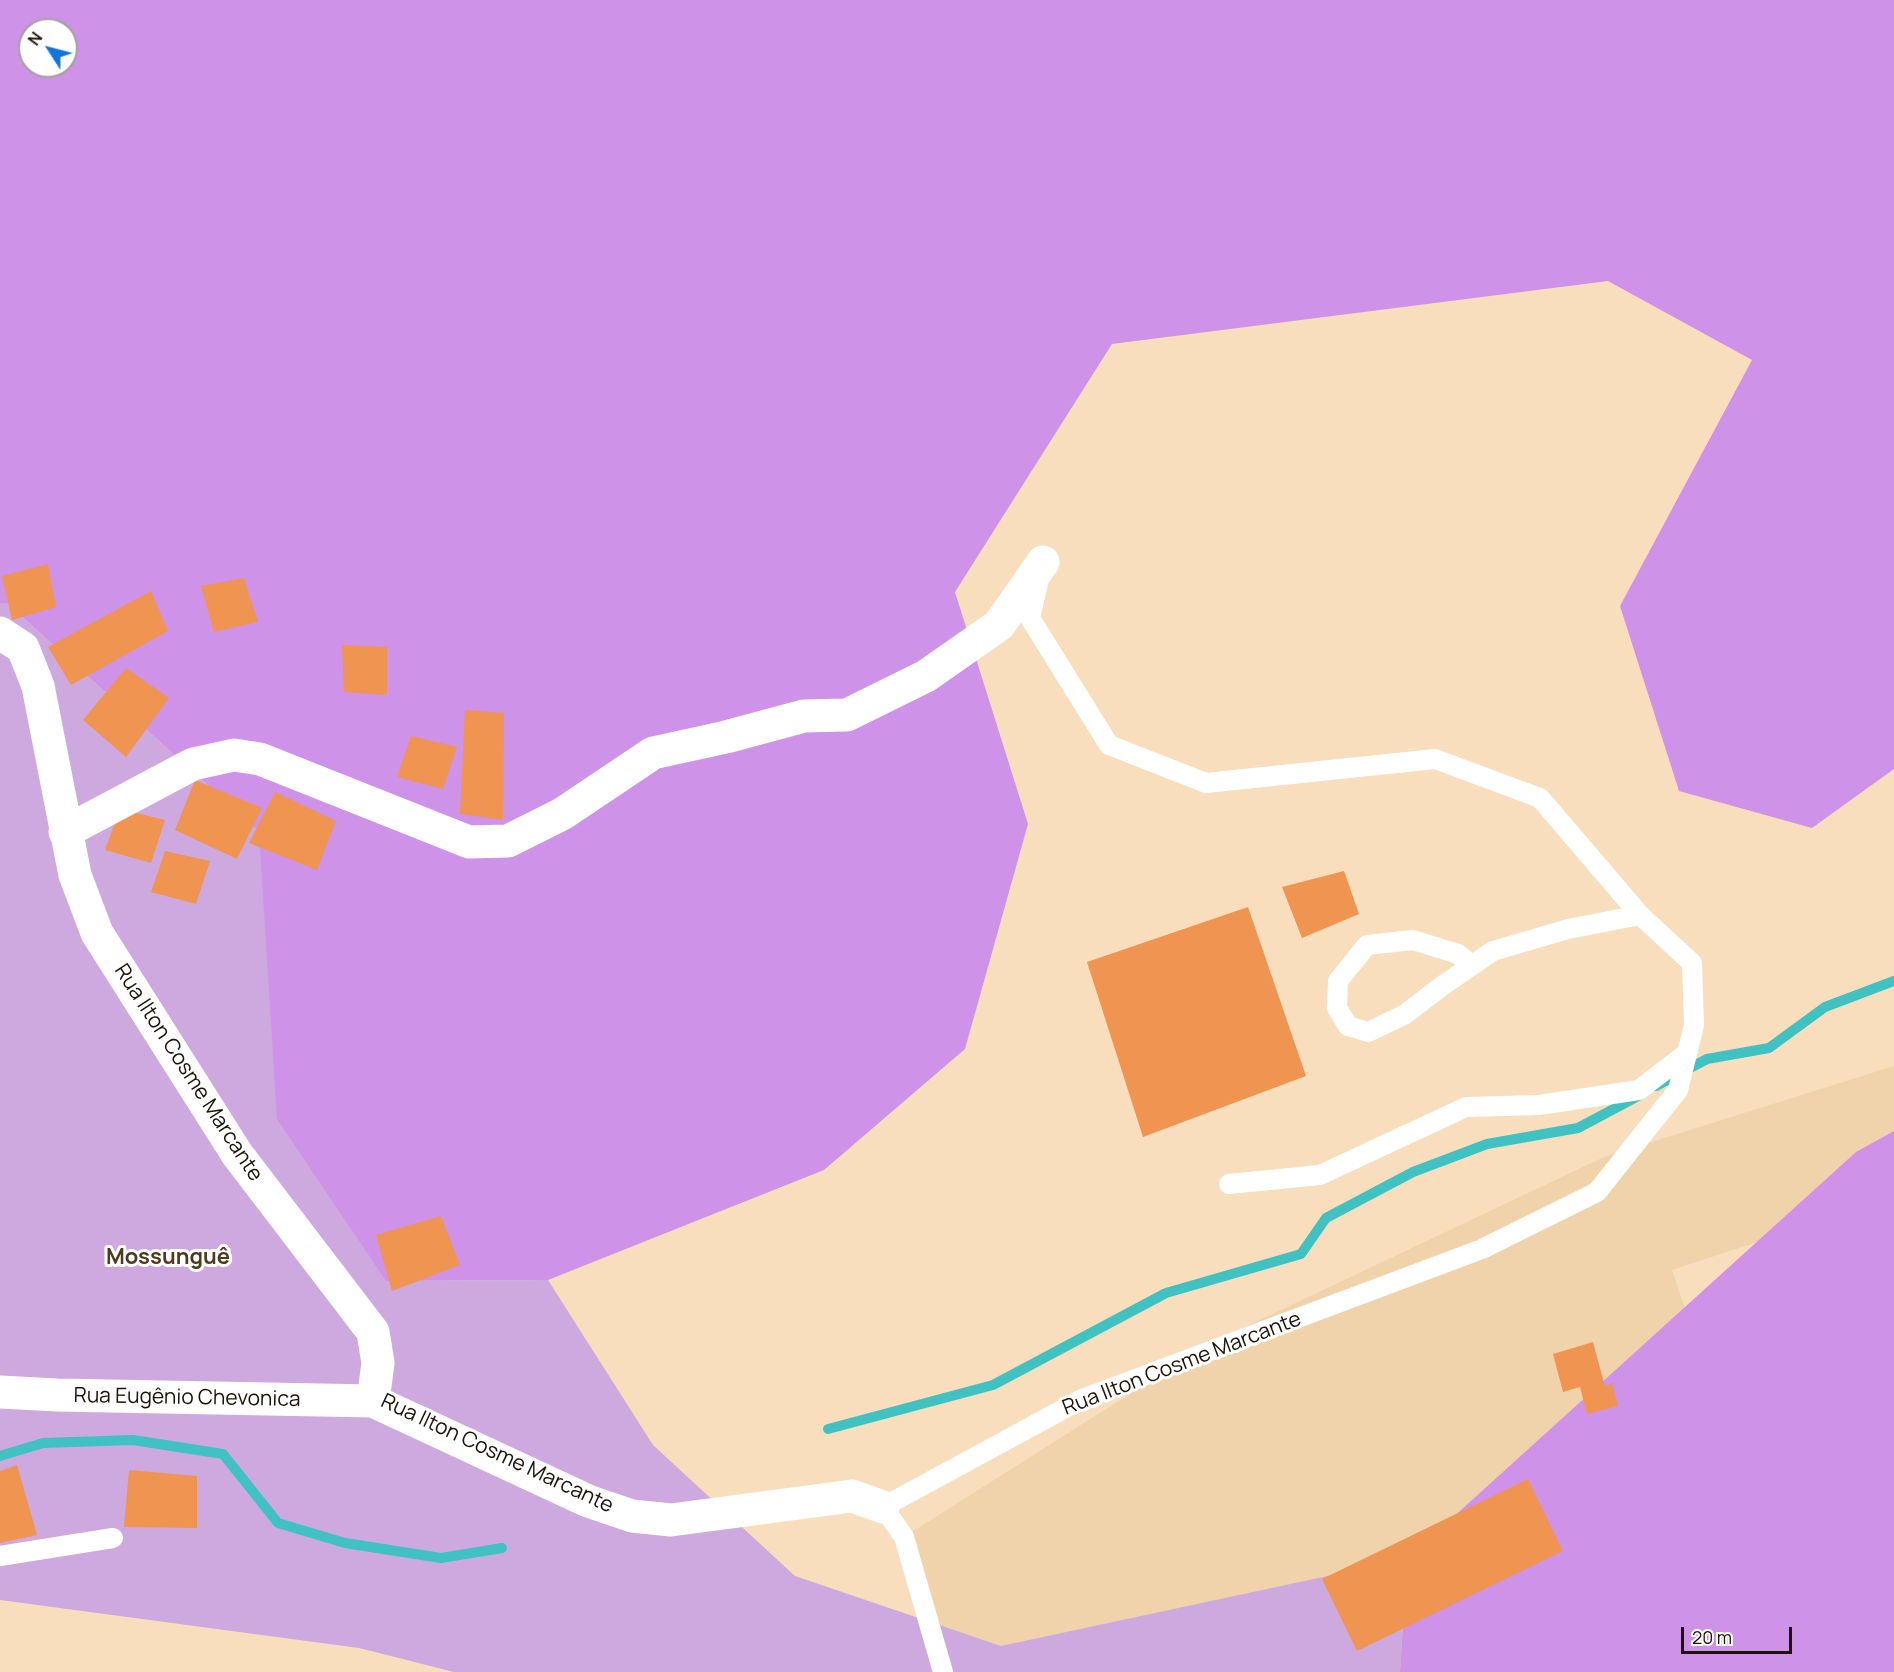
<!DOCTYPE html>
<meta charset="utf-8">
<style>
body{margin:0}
#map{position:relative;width:1894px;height:1672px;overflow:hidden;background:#f8debd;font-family:Manrope,sans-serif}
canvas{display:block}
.north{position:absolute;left:18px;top:18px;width:60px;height:60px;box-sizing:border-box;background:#fff;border:2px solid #a4a19c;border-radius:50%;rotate:306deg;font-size:16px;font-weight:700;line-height:24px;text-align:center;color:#1c1307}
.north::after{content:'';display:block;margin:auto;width:21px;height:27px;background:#1275dd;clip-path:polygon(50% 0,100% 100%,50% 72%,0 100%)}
.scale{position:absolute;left:1681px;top:1627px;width:111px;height:27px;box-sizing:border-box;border:3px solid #1c1307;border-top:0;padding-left:8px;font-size:18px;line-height:21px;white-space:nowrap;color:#1c1307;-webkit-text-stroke:4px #fff;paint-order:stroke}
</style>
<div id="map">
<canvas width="1894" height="1672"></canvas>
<div class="north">N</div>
<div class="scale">20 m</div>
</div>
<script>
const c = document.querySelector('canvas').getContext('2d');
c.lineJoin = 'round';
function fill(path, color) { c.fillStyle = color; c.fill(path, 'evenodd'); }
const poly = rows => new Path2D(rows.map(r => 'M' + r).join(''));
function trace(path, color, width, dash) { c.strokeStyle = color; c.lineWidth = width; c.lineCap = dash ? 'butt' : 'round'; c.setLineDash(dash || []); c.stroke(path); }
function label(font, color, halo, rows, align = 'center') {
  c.font = font + ' Manrope,sans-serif'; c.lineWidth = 6; c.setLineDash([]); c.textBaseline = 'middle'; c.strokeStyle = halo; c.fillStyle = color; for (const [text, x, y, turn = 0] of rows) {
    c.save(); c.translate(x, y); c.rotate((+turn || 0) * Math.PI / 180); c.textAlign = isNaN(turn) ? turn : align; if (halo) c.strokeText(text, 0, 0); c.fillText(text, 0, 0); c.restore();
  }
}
fill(poly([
 [1894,1066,1894,1197,1672,1270,1739,1469,1447,1672,943,1672,904,1537,1207,1345,1604,1157]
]), '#f0d3aa');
fill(poly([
 [0,603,7,603,259,832,386,1281,548,1280,653,1445,795,1576,1001,1646,1407,1559,1400,1672,454,1672,359,1648,0,1600]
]), '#cea9df');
fill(poly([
 [0,0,1894,0,1894,769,1812,828,1679,791,1620,606,1752,360,1608,281,1112,344,955,592,1028,824,965,1049,824,1170,548,1280,386,1281,277,1119,259,832,7,603,0,603],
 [30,30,66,30,66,66,30,66],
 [1894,1131,1894,1672,1400,1672,1407,1559,1856,1152]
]), '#ce92e9');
trace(poly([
 [1656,1086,1707,1059,1769,1048,1825,1007,1894,981],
 [828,1429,993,1385,1166,1293,1301,1254,1326,1218,1413,1172,1487,1144,1578,1128,1640,1095],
 [0,1456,43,1443,133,1440,223,1454,278,1523,345,1543,441,1558,502,1548]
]), '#41c2c2', 10);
fill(poly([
 [48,564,56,607,12,620,2,576],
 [244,578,258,622,214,632,201,586],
 [151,591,168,631,71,685,48,647],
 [342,645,387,647,387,695,344,692],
 [126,668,169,698,126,757,83,720],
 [465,710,504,713,503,820,460,814],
 [411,736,457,747,443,789,397,777],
 [195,780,262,808,237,859,175,830],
 [275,792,336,821,317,870,249,843],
 [120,809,165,820,151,863,105,850],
 [165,851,210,861,196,904,151,892],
 [1344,871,1359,914,1302,938,1282,887],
 [1248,907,1306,1076,1143,1137,1087,962],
 [441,1216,460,1265,392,1291,376,1235],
 [1593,1342,1605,1387,1612,1383,1618,1406,1587,1414,1580,1387,1563,1392,1553,1354],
 [17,1465,37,1535,0,1543,0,1471],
 [129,1470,197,1476,197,1528,124,1527],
 [1528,1479,1563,1551,1357,1651,1322,1579]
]), '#ef9451');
trace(poly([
 [1039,579,1030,618,1109,745,1206,783,1435,759,1540,798,1640,915],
 [1229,1184,1320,1175,1466,1107,1539,1105,1639,1090,1687,1053],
 [0,1556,113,1538],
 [943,1672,904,1537,883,1507,1082,1399,1482,1249,1597,1192,1678,1090,1694,1025,1692,963,1640,915,1568,929,1493,951,1442,986,1404,1015,1368,1032,1348,1026,1337,1008,1338,981,1367,945,1413,940,1458,954,1471,965]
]), '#fff', 20);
trace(poly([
 [0,633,23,648,38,686,75,875,97,933,237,1154,373,1332,378,1363,373,1401,588,1501,632,1516,671,1520,852,1496,883,1507],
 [65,832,193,764,234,755,260,759,469,842,508,841,562,814,653,753,726,737,804,716,847,715,926,676,999,625,1043,562],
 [0,1392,57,1395,373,1401]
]), '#fff', 33);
label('21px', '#1c1307', '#fff', [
 ["Rua Ilton Cosme Marcante",188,1073,57],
 ["Rua Ilton Cosme Marcante",1182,1364,-21],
 ["Rua Eugênio Chevonica",187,1398,1],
 ["Rua Ilton Cosme Marcante",497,1454,25]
]);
label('bold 22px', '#4e3a1d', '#fff', [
 ["Mossunguê",168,1258]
]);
</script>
